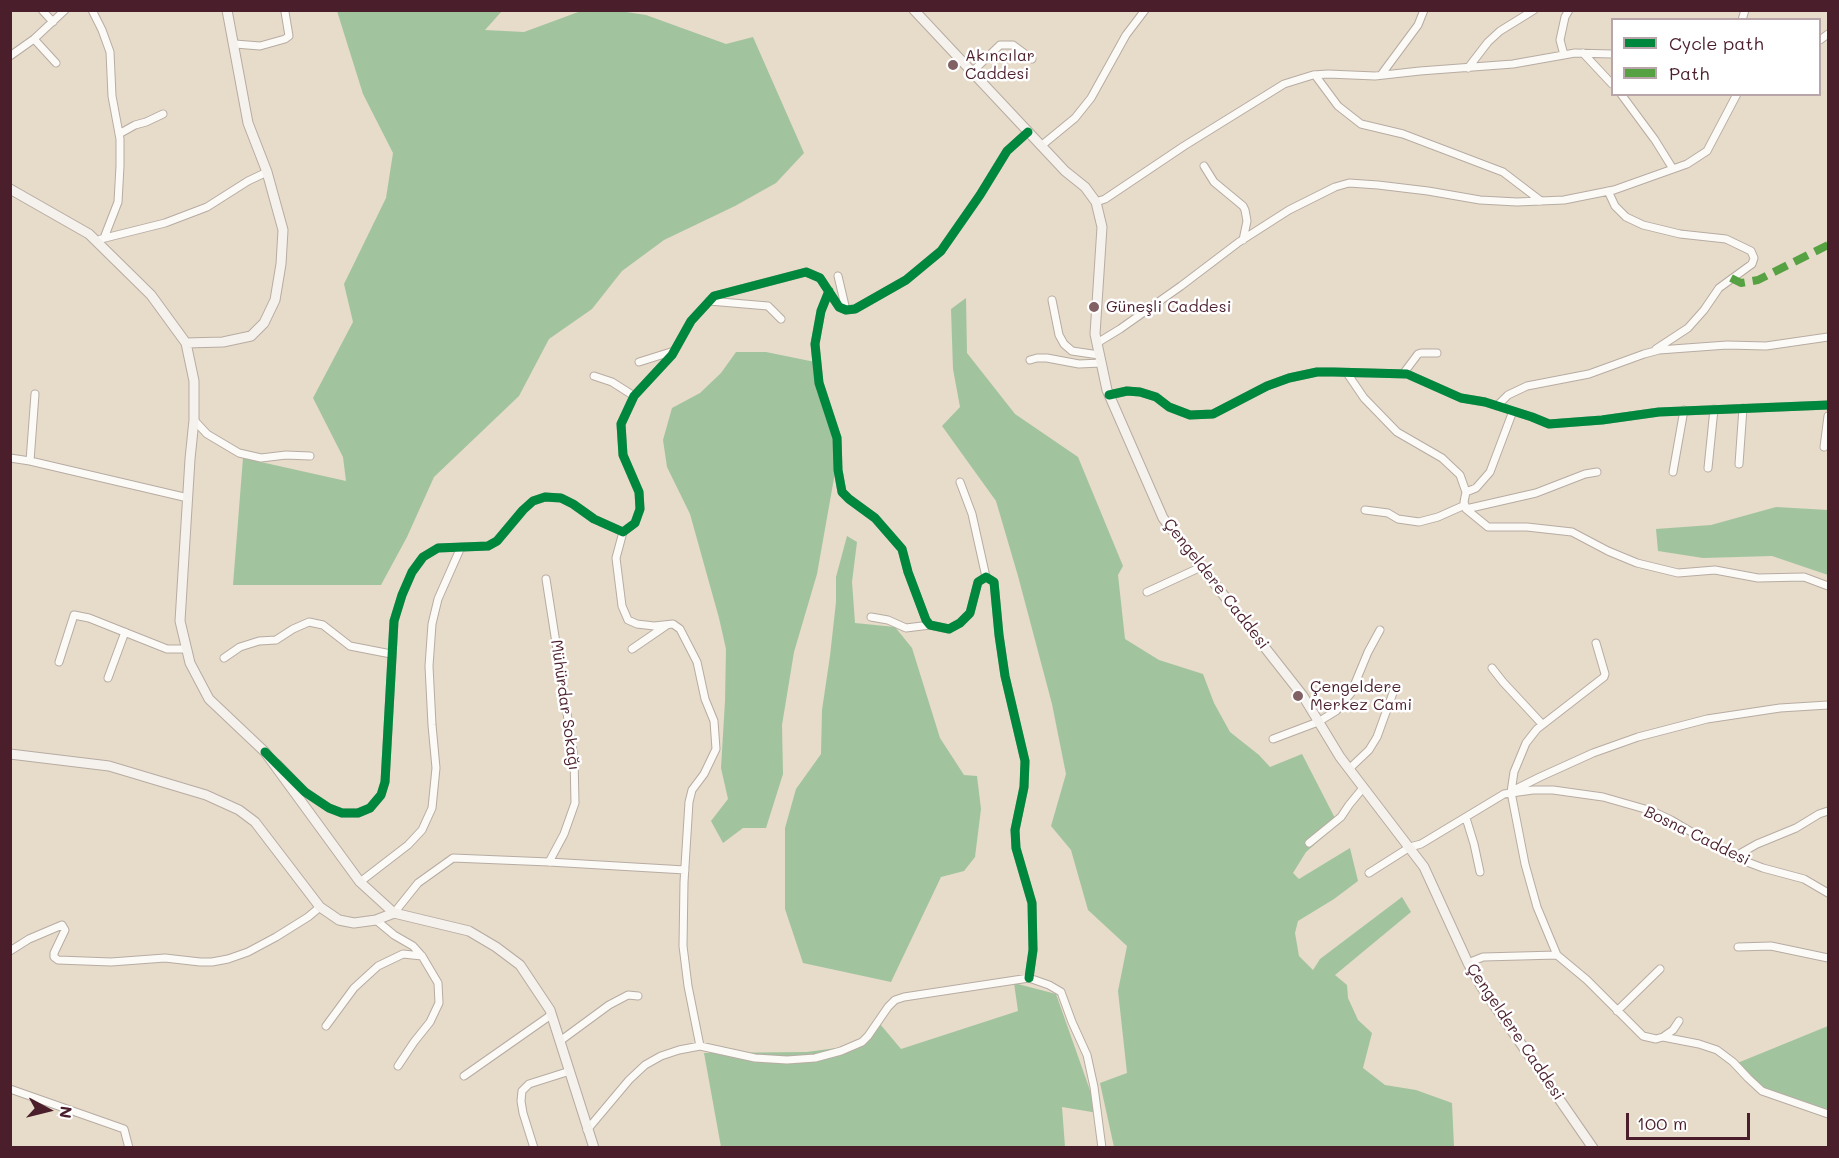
<!DOCTYPE html>
<meta charset="utf-8">
<style>
body{margin:0}
#map{position:relative;width:1839px;height:1158px;overflow:hidden;background:#e7dbca;font-family:Mali,sans-serif}
canvas{display:block}
.frame{position:absolute;inset:0;border:12px solid #4a1f2b;pointer-events:none}
.legend{position:absolute;left:1611px;top:18px;width:210px;height:78px;box-sizing:border-box;background:#fff;border:2px solid #b7a5aa;margin:0;padding:8px 10px;list-style:none;font-size:18px;color:#4a1f2b}
.legend li{display:flex;align-items:center;gap:12px;height:30px}
.legend b{width:30px;border:2px solid #b7a5aa}
.north{position:absolute;left:18px;top:1080px;width:60px;height:60px;-webkit-text-stroke:4px #fff;paint-order:stroke;rotate:97deg;font-size:16px;font-weight:700;line-height:24px;text-align:center;color:#4a1f2b}
.north::after{content:'';display:block;margin:auto;width:21px;height:27px;background:#4a1f2b;clip-path:polygon(50% 0,100% 100%,50% 72%,0 100%)}
.scale{position:absolute;left:1626px;top:1113px;width:124px;height:27px;box-sizing:border-box;border:3px solid #4a1f2b;border-top:0;padding-left:8px;font-size:18px;line-height:21px;white-space:nowrap;color:#4a1f2b;-webkit-text-stroke:4px #fff;paint-order:stroke}
</style>
<div id="map">
<canvas width="1839" height="1158"></canvas>
<div class="frame"></div>
<ul class="legend">
<li><b style="height:8px;background:#00873e"></b>Cycle path</li>
<li><b style="height:8px;background:#56a243"></b>Path</li>
</ul>
<div class="north">N</div>
<div class="scale">100 m</div>
</div>
<script>
const c = document.querySelector('canvas').getContext('2d');
c.lineJoin = 'round';
function fill(path, color) { c.fillStyle = color; c.fill(path, 'evenodd'); }
const poly = rows => new Path2D(rows.map(r => 'M' + r).join(''));
function trace(path, color, width, dash) { c.strokeStyle = color; c.lineWidth = width; c.lineCap = dash ? 'butt' : 'round'; c.setLineDash(dash || []); c.stroke(path); }
function label(font, color, halo, rows, align = 'center') {
  c.font = font + ' Mali,sans-serif'; c.lineWidth = 5; c.setLineDash([]); c.textBaseline = 'middle'; c.strokeStyle = halo; c.fillStyle = color; for (const [text, x, y, turn = 0] of rows) {
    c.save(); c.translate(x, y); c.rotate((+turn || 0) * Math.PI / 180); c.textAlign = isNaN(turn) ? turn : align; if (halo) c.strokeText(text, 0, 0); c.fillText(text, 0, 0); c.restore();
  }
}
fill(poly([
 [337,11,502,11,485,30,524,32,581,11,620,11,646,15,726,44,753,37,804,153,776,183,735,206,664,240,622,271,592,309,549,339,519,396,434,477,407,537,381,585,233,585,243,458,346,481,343,457,313,398,353,322,344,284,386,198,393,153,363,94],
 [966,298,967,353,1015,414,1078,457,1123,566,1118,575,1125,639,1159,660,1203,674,1214,703,1230,732,1259,755,1270,767,1302,754,1338,824,1306,852,1293,873,1299,879,1350,848,1358,881,1334,899,1298,921,1295,933,1299,956,1313,970,1320,959,1402,897,1411,912,1335,975,1347,985,1348,998,1358,1020,1372,1033,1363,1068,1385,1085,1416,1090,1452,1103,1454,1147,1114,1147,1100,1083,1127,1073,1118,991,1127,946,1088,910,1071,850,1051,826,1066,774,1052,704,1018,576,996,501,942,426,960,407,953,369,951,309],
 [736,352,766,352,815,362,839,450,817,574,794,652,782,725,783,774,766,828,743,828,723,843,711,821,728,799,721,768,725,701,726,649,719,618,690,514,667,467,663,440,672,408,700,393,721,373],
 [1776,507,1828,510,1828,575,1772,556,1703,558,1658,551,1656,529,1711,525],
 [847,536,857,542,852,582,855,623,895,627,912,648,940,738,964,775,977,776,981,809,975,857,964,871,941,877,891,982,803,963,785,909,785,828,796,789,821,754,822,710,830,656,836,602,836,577],
 [1014,983,1056,994,1098,1113,1062,1107,1065,1147,721,1147,704,1053,807,1052,858,1045,880,1024,901,1049,1018,1011],
 [1828,1026,1828,1115,1767,1090,1735,1064]
]), '#a1c49e');
const street = poly([
 [42,10,53,22],
 [92,10,102,30,110,52,112,96,120,139,120,166,118,202,104,238],
 [1742,20,1745,10],
 [34,39,56,63],
 [1820,40,1828,34],
 [235,44,260,46,285,39,289,36,285,12],
 [1583,53,1612,84],
 [1564,55,1560,40,1565,17,1569,10],
 [10,56,34,39,65,10],
 [1468,68,1488,42,1500,31,1534,10],
 [972,72,1000,45,1013,45,1032,59],
 [1315,75,1338,106,1361,124,1403,134,1503,172,1541,201],
 [1381,75,1418,25,1424,10],
 [1621,94,1655,140,1673,169],
 [119,134,135,125,146,122,163,114],
 [1041,146,1075,118,1091,98,1126,35,1145,10],
 [1204,166,1214,182,1243,206,1245,210,1247,221,1243,240],
 [1608,191,1615,206,1626,217,1643,225,1680,234,1726,239,1751,251,1754,258,1752,264,1719,288,1704,310,1688,328,1656,349],
 [1096,202,1105,199,1184,146,1284,84,1313,75,1328,74,1375,76,1420,71,1513,64,1575,53,1612,54],
 [101,239,165,223,207,207,248,181,267,172],
 [838,276,846,310],
 [829,291,821,311,815,344,819,383,837,438,838,470,842,492,849,499,875,518,902,549,908,572,926,620,930,625,949,629,960,623,970,613,978,582,986,577,994,582,999,635,1005,676,1025,761,1024,787,1015,830,1016,848,1032,903,1033,950,1029,978],
 [1052,300,1059,335,1064,344,1072,351,1099,355],
 [709,301,768,306,781,319],
 [1097,343,1120,329,1181,286,1239,242,1289,210,1335,187,1349,183,1378,185,1428,191,1480,200,1517,202,1564,200,1614,190,1687,164,1707,151,1737,94],
 [1030,360,1037,358,1047,358,1079,364,1101,363],
 [639,362,674,351],
 [1347,373,1364,398,1397,432,1442,458,1460,475,1466,492,1464,502,1466,509,1488,527,1527,527,1572,532,1608,551,1637,563,1678,573,1715,570,1758,578,1804,577,1828,586],
 [1403,374,1418,354,1421,353,1437,353],
 [594,376,612,382,634,396],
 [1109,395,1127,391,1140,392,1156,397,1169,407,1190,415,1213,414,1267,386,1289,378,1317,372,1334,372,1407,374,1461,398,1485,402,1532,417,1549,424,1602,420,1659,412,1828,405],
 [1497,406,1508,395,1527,386,1589,374,1644,354,1659,350,1727,345,1766,346,1828,337],
 [194,420,207,434,239,453,261,458,286,455,310,456],
 [1824,447,1828,416],
 [10,458,30,461,188,498],
 [30,461,35,394],
 [1739,464,1743,408],
 [1708,468,1714,409],
 [1673,472,1684,410],
 [960,482,972,514,986,577],
 [1466,492,1476,488,1490,472,1513,411],
 [1466,509,1536,493,1585,474,1597,472],
 [1365,510,1388,513,1398,519,1419,522,1438,517,1465,505],
 [623,532,616,558,622,606,628,620,637,624,654,626,673,624,680,629,697,662,705,699,714,721,716,749,704,774,692,790,689,802,684,882,683,946,688,986,700,1046],
 [546,579,574,758,575,803,564,834,549,862],
 [1147,592,1201,567],
 [871,617,888,620,906,628,930,625],
 [1596,643,1605,674,1604,677,1537,729,1526,743,1514,772,1511,792,1525,864,1537,907,1557,955,1587,980,1643,1036,1656,1039,1663,1037,1699,1044,1717,1050,1733,1062,1748,1078,1762,1091,1828,1114],
 [632,649,667,625],
 [224,658,240,647,259,641,276,640,293,629,309,622,323,625,350,646,391,654],
 [59,662,74,615,89,618,167,649,187,649],
 [1492,668,1503,682,1542,724],
 [108,678,125,632],
 [1273,739,1318,722,1336,711,1351,693,1368,652,1380,630],
 [278,764,305,792,329,808,342,813,358,813,370,808,381,795,385,782,394,621,402,595,412,572,423,557,438,548,488,546,497,541,523,510,533,501,545,497,561,498,573,504,594,519,623,532,635,523,640,509,639,492,623,455,621,424,634,396,672,355,691,321,714,296,806,272,820,278,839,307,846,310,855,309,906,280,941,251,980,195,1007,151,1028,132],
 [1349,769,1369,750,1377,737,1394,690],
 [1516,789,1540,777,1593,753,1638,737,1707,719,1780,708,1828,705],
 [1466,818,1474,844,1480,872],
 [1309,843,1341,817,1349,805,1363,788],
 [1734,857,1757,844,1796,828,1819,814,1828,811],
 [1369,873,1410,847,1421,844,1504,794,1533,790,1553,790,1603,797,1652,811,1671,820,1734,857,1763,868,1804,879,1828,893],
 [360,882,408,845,422,830,432,808,436,768,432,725,429,666,432,624,438,599,461,547],
 [394,913,418,883,453,858,549,862,685,870],
 [376,920,394,935,413,946,422,956,438,983,439,1003,430,1022,414,1042,398,1066],
 [1738,947,1771,946,1828,958],
 [10,951,29,939,62,925,65,930,54,953,54,957,58,960,111,962,165,958,200,962,212,962,228,959,248,952,276,937,308,917,320,907],
 [1468,963,1483,957,1557,955],
 [1617,1011,1660,969],
 [326,1026,354,988,378,966,403,954,422,956],
 [1663,1037,1673,1030,1679,1021],
 [560,1041,609,1005,628,995,638,996],
 [464,1076,551,1015],
 [10,1089,124,1129,129,1148],
 [587,1130,629,1080,645,1065,661,1056,679,1050,700,1046,755,1058,787,1060,815,1058,841,1051,862,1042,868,1036,888,1007,895,1000,904,997,1029,978,1049,985,1061,992,1072,1022,1087,1055,1094,1087,1102,1148],
 [534,1148,523,1113,521,1101,522,1091,529,1084,570,1071]
]);
const secondary = poly([
 [914,10,1065,171,1085,187,1096,202,1102,227,1095,334,1107,390,1163,518,1303,696,1340,757,1424,867,1468,963,1481,986,1593,1148],
 [10,189,89,234,151,295,186,343,194,381,194,420,190,459,180,621,190,663,209,699,265,752,360,882,394,913,469,931,496,947,520,965,550,1010,594,1148],
 [186,343,223,342,251,336,264,323,275,300,281,264,283,230,267,172,248,123,227,10],
 [10,754,109,766,206,795,239,810,255,822,320,907,339,920,354,923,376,920,394,913]
]);
trace(street, '#b7aca2', 9);
trace(secondary, '#b7aca2', 11);
trace(street, '#fbfaf7', 7);
trace(secondary, '#f5f1ec', 9);
trace(poly([
 [1731,278,1741,283,1758,280,1828,245]
]), '#56a243', 8, [15, 8]);
trace(poly([
 [829,291,821,311,815,344,819,383,837,438,838,470,842,492,849,499,875,518,902,549,908,572,926,620,930,625,949,629,960,623,970,613,978,582,986,577,994,582,999,635,1005,676,1025,761,1024,787,1015,830,1016,848,1032,903,1033,950,1029,978],
 [1109,395,1127,391,1140,392,1156,397,1169,407,1190,415,1213,414,1267,386,1289,378,1317,372,1334,372,1407,374,1461,398,1485,402,1532,417,1549,424,1602,420,1659,412,1828,405],
 [265,752,305,792,329,808,342,813,358,813,370,808,381,795,385,782,394,621,402,595,412,572,423,557,438,548,488,546,497,541,523,510,533,501,545,497,561,498,573,504,594,519,623,532,635,523,640,509,639,492,623,455,621,424,634,396,672,355,691,321,714,296,806,272,820,278,839,307,846,310,855,309,906,280,941,251,980,195,1007,151,1028,132]
]), '#00873e', 9);
for (const [x, y, r, color] of [
 [953,65,6,"#816163"],
 [1094,307,6,"#816163"],
 [1298,696,6,"#816163"]
]) { const dot = new Path2D(); dot.arc(x, y, r, 0, 2 * Math.PI); c.fillStyle = color; c.fill(dot); trace(dot, '#fff', 2); }
label('16px', '#4a1f2b', '#fff', [
 ["Akıncılar",965,56],
 ["Caddesi",965,74],
 ["Güneşli Caddesi",1106,307],
 ["Çengeldere",1310,687],
 ["Merkez Cami",1310,705]
], 'left');
label('16px', '#4a1f2b', '#fff', [
 ["Çengeldere Caddesi",1216,584,52],
 ["Mühürdar Sokağı",565,705,82],
 ["Bosna Caddesi",1697,836,26],
 ["Çengeldere Caddesi",1515,1032,56]
]);
</script>
